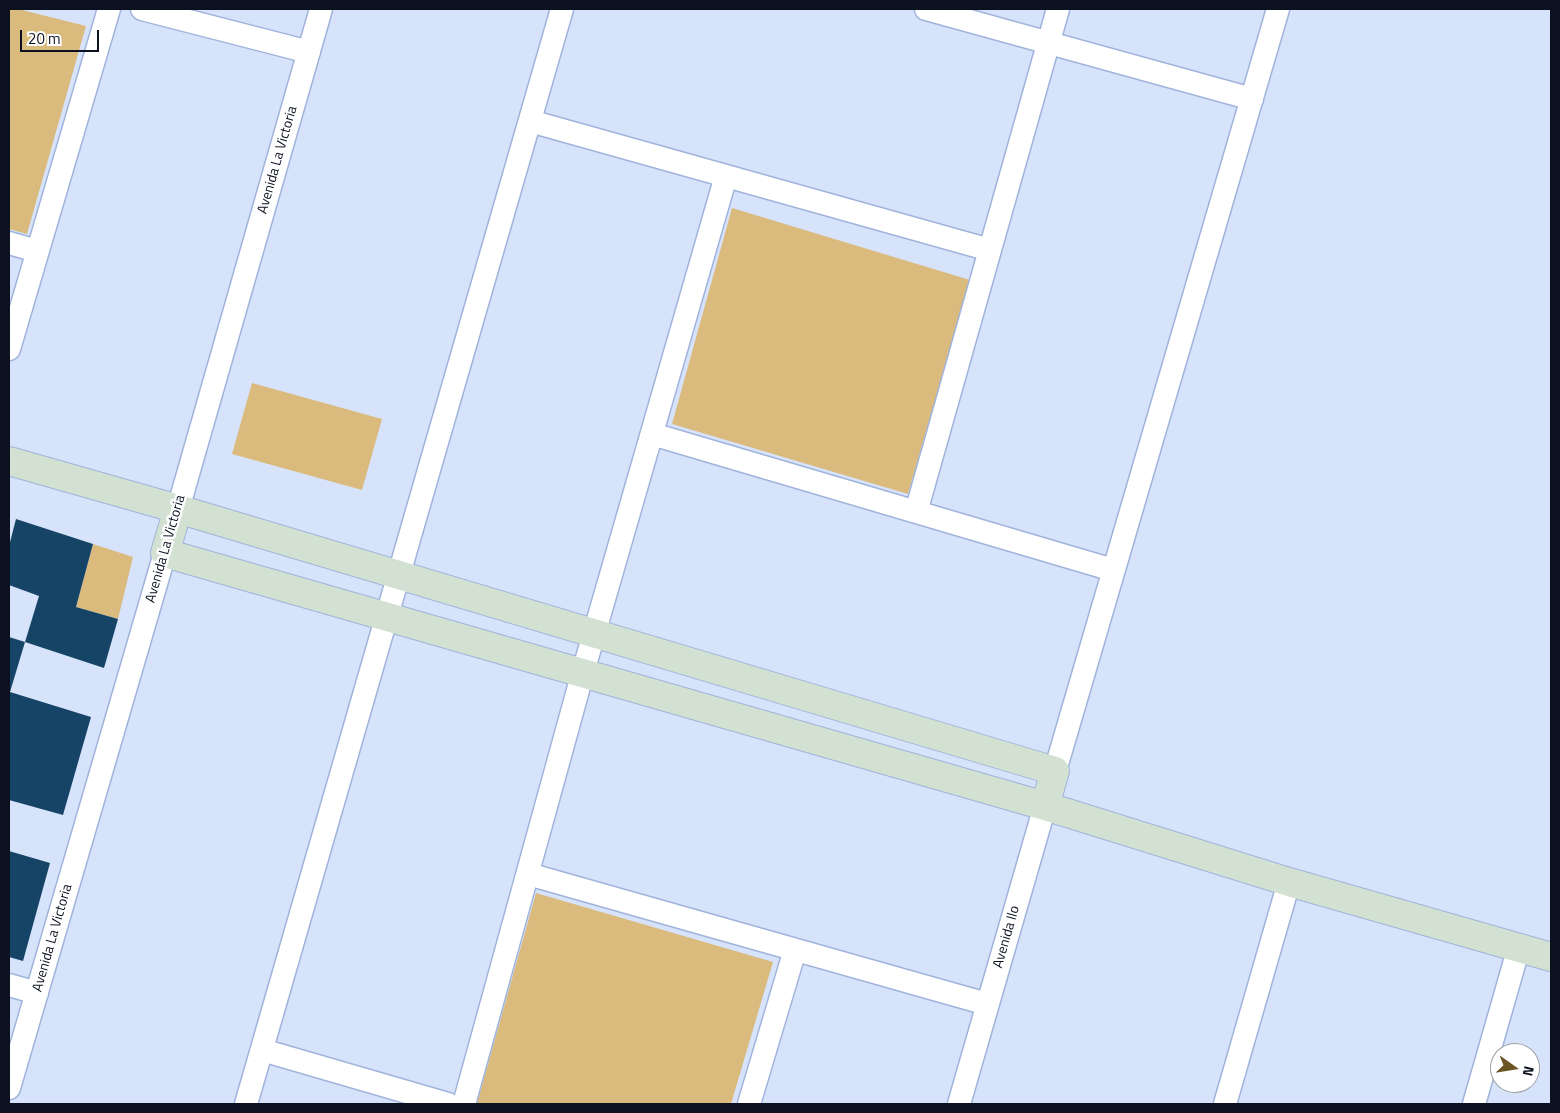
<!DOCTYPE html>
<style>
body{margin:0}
#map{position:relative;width:1560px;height:1113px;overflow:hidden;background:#d6e3fb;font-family:"Titillium Web",sans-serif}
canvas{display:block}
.frame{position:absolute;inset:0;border:10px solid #0b111f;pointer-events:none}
.north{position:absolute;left:1490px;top:1043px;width:50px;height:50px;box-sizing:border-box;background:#fff;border:1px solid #9da0a5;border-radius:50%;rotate:103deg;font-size:14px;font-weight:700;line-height:20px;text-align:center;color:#0b111f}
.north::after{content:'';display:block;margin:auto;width:18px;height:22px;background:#6c5525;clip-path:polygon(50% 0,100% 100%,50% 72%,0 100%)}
.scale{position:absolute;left:20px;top:30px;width:79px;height:22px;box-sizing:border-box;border:2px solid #0b111f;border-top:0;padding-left:6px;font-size:15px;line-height:18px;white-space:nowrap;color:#0b111f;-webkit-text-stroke:4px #fff;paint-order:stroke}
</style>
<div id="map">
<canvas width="1560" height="1113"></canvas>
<div class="frame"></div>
<div class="north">N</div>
<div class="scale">20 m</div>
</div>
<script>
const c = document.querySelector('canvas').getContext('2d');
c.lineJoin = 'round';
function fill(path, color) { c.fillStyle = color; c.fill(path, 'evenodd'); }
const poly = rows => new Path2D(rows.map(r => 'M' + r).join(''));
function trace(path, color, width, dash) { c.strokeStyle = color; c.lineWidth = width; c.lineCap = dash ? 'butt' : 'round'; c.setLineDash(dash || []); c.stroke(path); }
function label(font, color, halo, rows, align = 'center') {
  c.font = font + ' "Titillium Web",sans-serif'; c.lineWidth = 5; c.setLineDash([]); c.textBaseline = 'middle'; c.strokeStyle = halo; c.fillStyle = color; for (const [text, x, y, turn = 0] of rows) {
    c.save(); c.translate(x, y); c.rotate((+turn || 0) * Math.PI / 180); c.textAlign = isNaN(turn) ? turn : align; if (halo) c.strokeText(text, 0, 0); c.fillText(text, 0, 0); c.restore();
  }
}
fill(poly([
 [9,9,18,9,86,26,27,234,9,229],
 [732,208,970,280,908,494,672,424],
 [252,383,382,419,362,490,232,454],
 [93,544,133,557,118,619,76,607],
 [536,893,773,962,731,1104,483,1104,477,1103]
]), '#dbbb7d');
fill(poly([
 [16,519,93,544,76,607,118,619,104,668,25,642,39,596,9,585,9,546],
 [9,637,25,642,10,692,91,717,63,815,9,800],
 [9,851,50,863,23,961,9,957]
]), '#154466');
const street = poly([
 [142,9,309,52],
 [926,9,1252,99],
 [530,121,990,250],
 [9,243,37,251],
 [9,349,109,9],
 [652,434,1113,570],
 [178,509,321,9],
 [916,512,1058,9],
 [1055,771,1278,9],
 [528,874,987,1004],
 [9,985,37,993],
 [262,1050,448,1104],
 [9,1088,165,553],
 [246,1104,562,9],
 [464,1104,583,672,726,176],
 [749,1104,795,950],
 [959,1104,1045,806],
 [1225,1104,1289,882],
 [1474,1104,1519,947]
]);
const secondary = poly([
 [9,461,178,509,1055,771,1045,806],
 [178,509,165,553,1045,806,1289,882,1551,957]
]);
trace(street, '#a0b4db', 25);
trace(secondary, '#a0b4db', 30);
trace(street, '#fff', 22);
trace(secondary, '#d2e1d2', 28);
label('14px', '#0b111f', '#fff', [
 ["Avenida La Victoria",278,160,-74],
 ["Avenida La Victoria",166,549,-74],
 ["Avenida Ilo",1007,937,-74],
 ["Avenida La Victoria",53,938,-74]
]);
</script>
